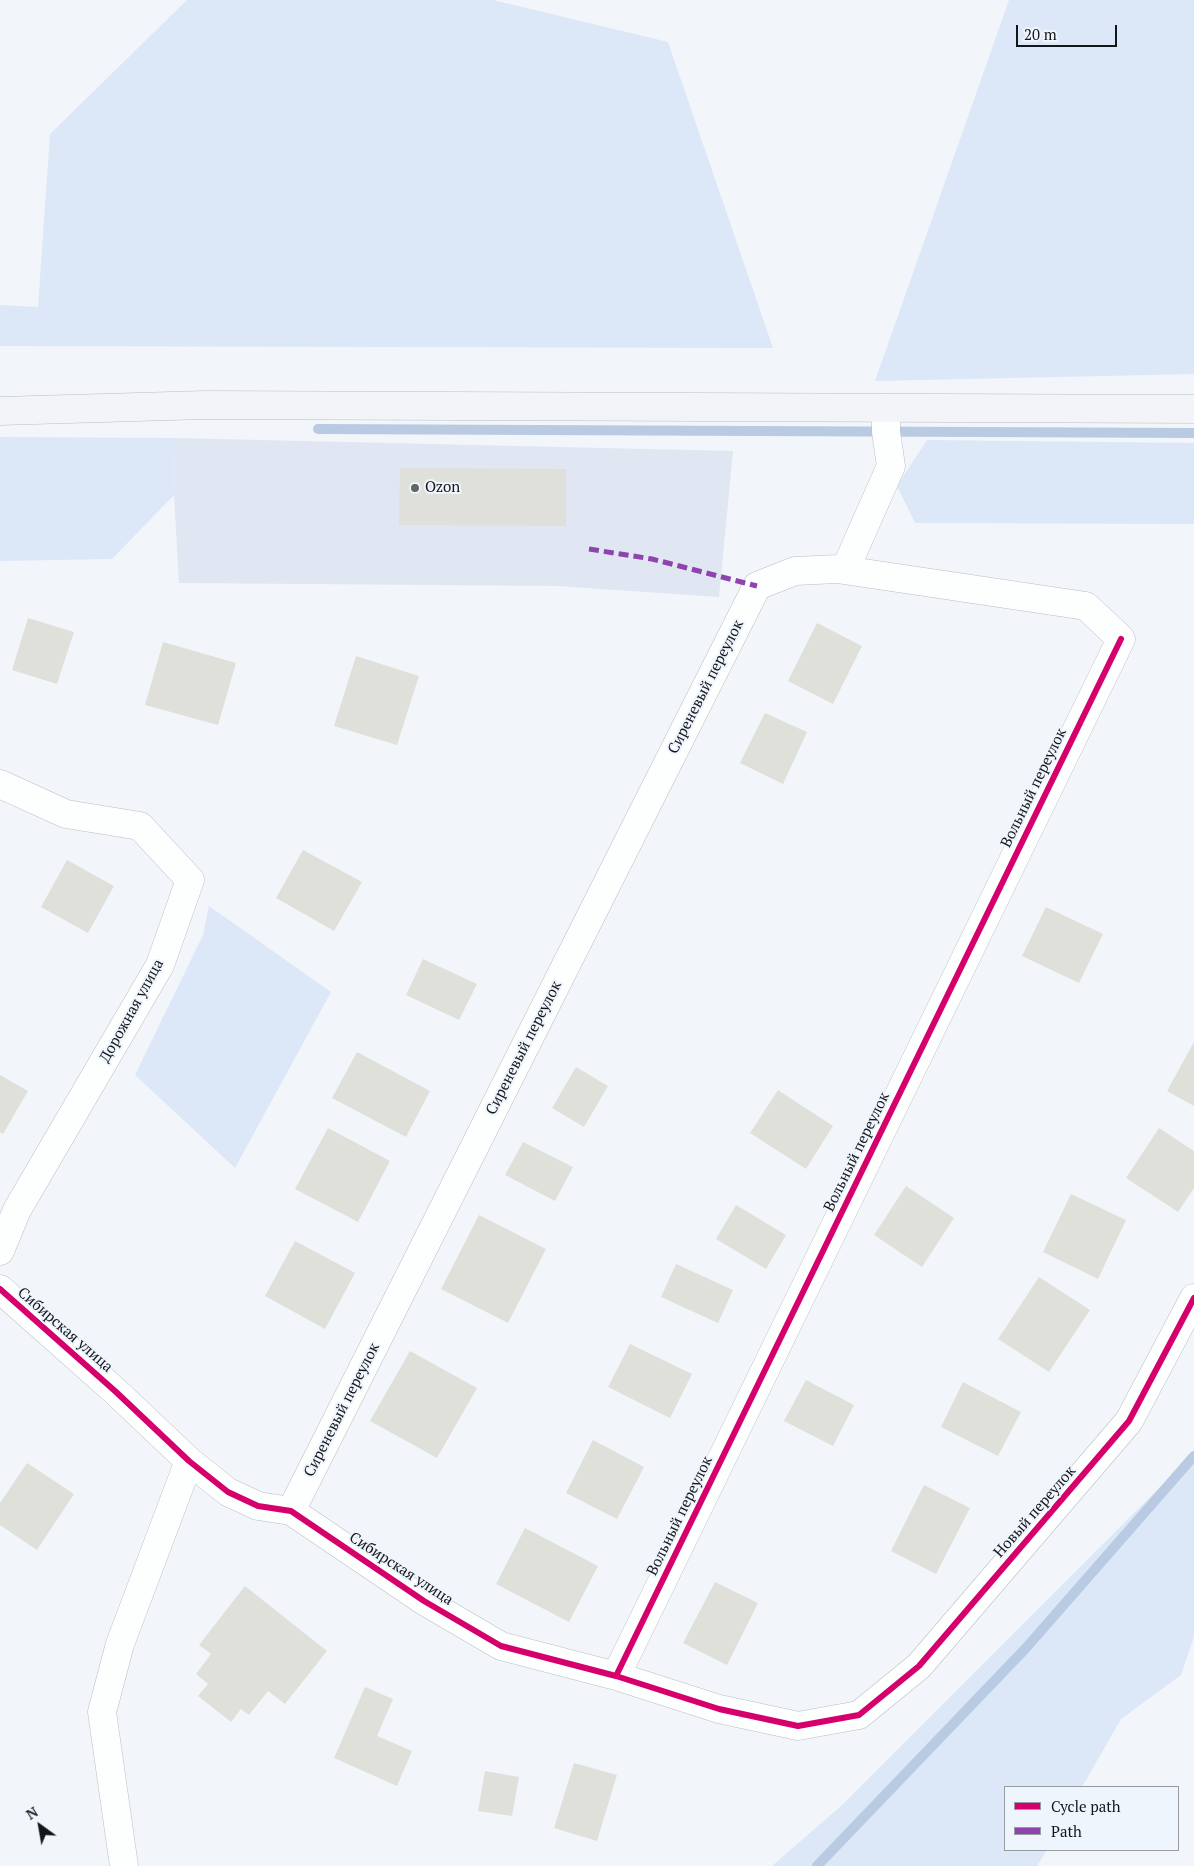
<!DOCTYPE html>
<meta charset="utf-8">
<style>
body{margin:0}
#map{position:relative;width:1194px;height:1866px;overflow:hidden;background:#f2f6fa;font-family:"PT Serif",serif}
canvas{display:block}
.legend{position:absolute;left:1004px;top:1786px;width:175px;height:65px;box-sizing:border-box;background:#eff5fd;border:1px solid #979ca2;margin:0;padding:6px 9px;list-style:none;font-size:15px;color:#14171a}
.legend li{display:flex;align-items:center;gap:10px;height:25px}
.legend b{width:25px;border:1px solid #979ca2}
.north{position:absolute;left:15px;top:1801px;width:50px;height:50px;-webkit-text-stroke:4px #eff5fd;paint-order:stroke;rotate:328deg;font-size:14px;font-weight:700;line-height:20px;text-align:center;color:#14171a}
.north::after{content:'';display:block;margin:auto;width:18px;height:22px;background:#14171a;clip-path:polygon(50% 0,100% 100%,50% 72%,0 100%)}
.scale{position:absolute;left:1016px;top:25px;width:101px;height:22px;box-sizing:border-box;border:2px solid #14171a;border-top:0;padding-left:6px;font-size:15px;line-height:18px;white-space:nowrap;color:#14171a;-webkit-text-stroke:4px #eff5fd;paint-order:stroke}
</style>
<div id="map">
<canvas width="1194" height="1866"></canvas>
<ul class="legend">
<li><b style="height:6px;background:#d6006c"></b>Cycle path</li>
<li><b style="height:6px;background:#8e44ad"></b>Path</li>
</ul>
<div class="north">N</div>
<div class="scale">20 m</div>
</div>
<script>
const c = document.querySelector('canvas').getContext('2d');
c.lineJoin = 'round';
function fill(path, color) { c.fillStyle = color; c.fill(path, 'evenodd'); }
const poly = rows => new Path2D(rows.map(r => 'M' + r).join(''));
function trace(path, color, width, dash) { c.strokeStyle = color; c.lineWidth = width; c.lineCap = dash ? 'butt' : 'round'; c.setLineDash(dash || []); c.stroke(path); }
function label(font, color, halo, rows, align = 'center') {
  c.font = font + ' "PT Serif",serif'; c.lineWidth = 4; c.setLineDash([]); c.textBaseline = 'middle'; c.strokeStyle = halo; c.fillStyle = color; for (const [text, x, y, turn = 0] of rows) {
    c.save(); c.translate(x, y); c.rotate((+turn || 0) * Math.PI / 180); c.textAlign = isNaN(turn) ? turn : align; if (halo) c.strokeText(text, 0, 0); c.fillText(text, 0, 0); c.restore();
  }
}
fill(poly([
 [175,438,733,451,719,597,557,586,179,583,174,495]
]), '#e0e7f2');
fill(poly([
 [187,0,493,0,668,42,773,348,0,346,0,305,38,307,50,134],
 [1009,0,1194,0,1194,374,875,381],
 [0,437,175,438,174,495,112,559,0,561],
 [927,440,1194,443,1194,524,915,523,897,486],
 [209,906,331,992,235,1168,135,1075,203,935],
 [1194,1453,1194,1637,1181,1675,1121,1719,1082,1787,1005,1787,1005,1850,1047,1850,1037,1866,772,1866,842,1805]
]), '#dce7f7');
trace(poly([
 [318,429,1194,433],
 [817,1866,1026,1648,1194,1456]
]), '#b9cae3', 10);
fill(poly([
 [400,468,566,469,566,526,399,525],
 [28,618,74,632,57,684,12,670],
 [817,623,862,646,833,704,788,681],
 [163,642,236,663,218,725,145,705],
 [356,656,419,676,397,745,334,726],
 [765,713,807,732,783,784,740,763],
 [303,850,362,882,334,931,276,898],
 [67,860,114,886,88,933,41,907],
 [1046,907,1103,934,1079,983,1022,956],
 [423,959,477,984,459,1020,406,995],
 [1194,1042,1194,1106,1167,1091],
 [357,1052,430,1091,406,1137,332,1098],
 [576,1067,608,1086,584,1127,552,1108],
 [0,1075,28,1091,3,1134,0,1132],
 [778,1090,833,1126,806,1169,750,1133],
 [328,1128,390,1161,358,1222,295,1189],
 [1159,1128,1194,1151,1194,1188,1178,1212,1126,1178],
 [523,1142,573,1167,555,1201,505,1175],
 [906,1186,954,1218,922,1267,874,1235],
 [1071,1194,1126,1220,1098,1279,1043,1252],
 [736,1205,786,1235,766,1269,716,1239],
 [479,1215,546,1249,508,1323,441,1289],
 [295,1241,355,1273,325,1329,265,1296],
 [676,1264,733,1290,718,1323,661,1297],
 [1039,1277,1090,1310,1049,1372,998,1339],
 [630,1344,692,1374,670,1418,608,1387],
 [410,1351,477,1388,437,1458,370,1421],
 [806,1380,854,1405,833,1446,784,1421],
 [963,1382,1021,1412,998,1456,941,1427],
 [593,1440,644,1467,617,1519,566,1493],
 [27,1463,74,1494,37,1550,0,1525,0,1503],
 [924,1485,970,1508,936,1574,891,1551],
 [525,1528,598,1566,569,1622,496,1584],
 [715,1582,758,1603,727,1665,683,1643],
 [245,1586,327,1651,285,1704,268,1691,249,1715,241,1709,231,1722,198,1696,208,1684,196,1674,211,1654,199,1645],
 [365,1687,393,1699,377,1736,412,1751,397,1786,334,1758],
 [574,1763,617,1775,597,1841,554,1828],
 [485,1771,519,1777,512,1816,478,1811]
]), '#e0e0da');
const minor = poly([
 [845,570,891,466,886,432,886,408],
 [0,784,66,814,140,826,190,880,160,965,17,1210,0,1251],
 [0,1289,115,1391,189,1461,228,1492,258,1506,291,1511,424,1601,501,1646,616,1676,719,1709,798,1726,859,1715,919,1666,1129,1421,1194,1298],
 [291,1511,757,586,795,571,837,569,1086,606,1121,639,616,1676],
 [124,1866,102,1712,120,1644,189,1461]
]);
const major = poly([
 [0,411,205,405,1194,409]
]);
trace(minor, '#bbbec1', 29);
trace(major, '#babfc6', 29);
trace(minor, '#fdfefe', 28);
trace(major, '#f2f4f8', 28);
trace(poly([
 [589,549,652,559,757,586]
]), '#8e44ad', 5, [10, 5]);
trace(poly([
 [0,1289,115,1391,189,1461,228,1492,258,1506,291,1511,424,1601,501,1646,616,1676,719,1709,798,1726,859,1715,919,1666,1129,1421,1194,1298],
 [616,1676,1121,639]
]), '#d6006c', 6);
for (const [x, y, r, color] of [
 [415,488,5,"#626568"]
]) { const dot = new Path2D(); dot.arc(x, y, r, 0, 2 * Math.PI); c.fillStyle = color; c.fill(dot); trace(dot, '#eff5fd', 2); }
label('15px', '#14171a', '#eff5fd', [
 ["Ozon",425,488]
], 'left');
label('15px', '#14171a', '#eff5fd', [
 ["Сиреневый переулок",706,687,-63],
 ["Вольный переулок",1034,788,-64],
 ["Дорожная улица",132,1011,-61],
 ["Сиреневый переулок",524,1048,-63],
 ["Вольный переулок",857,1152,-64],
 ["Сибирская улица",65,1330,41],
 ["Сиреневый переулок",342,1410,-63],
 ["Новый переулок",1035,1512,-49],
 ["Вольный переулок",680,1516,-64],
 ["Сибирская улица",401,1569,33]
]);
</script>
